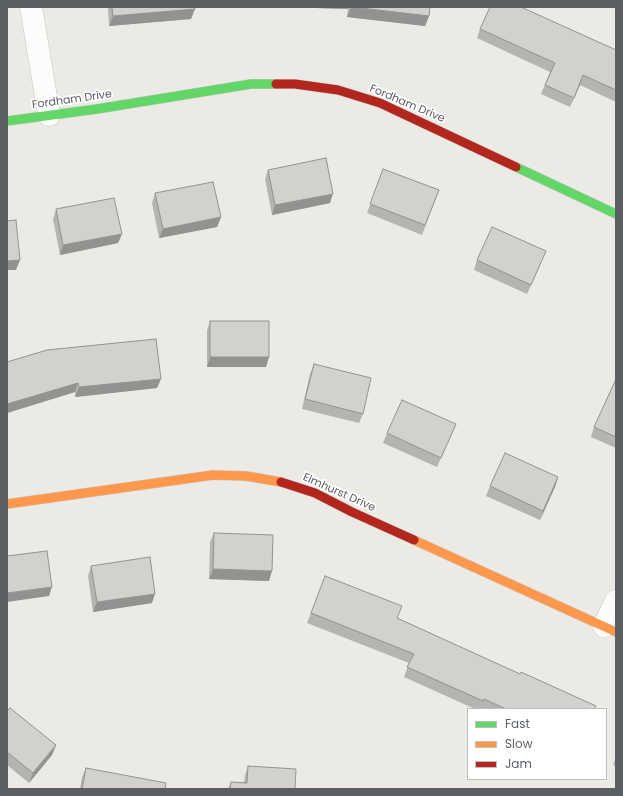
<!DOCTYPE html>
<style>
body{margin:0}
#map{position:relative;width:623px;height:796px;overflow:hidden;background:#ebeae5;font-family:Poppins,sans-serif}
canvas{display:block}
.frame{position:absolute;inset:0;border:8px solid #5a5f64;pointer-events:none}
.legend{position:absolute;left:467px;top:708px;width:140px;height:72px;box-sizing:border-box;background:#fff;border:1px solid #bdbfc1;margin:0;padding:5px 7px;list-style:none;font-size:12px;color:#5a5f64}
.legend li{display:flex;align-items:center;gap:8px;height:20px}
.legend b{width:20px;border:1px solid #bdbfc1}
</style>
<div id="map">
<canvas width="623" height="796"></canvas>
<div class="frame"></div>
<ul class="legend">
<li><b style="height:5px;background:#63d668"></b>Fast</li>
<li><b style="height:5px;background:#ff974d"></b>Slow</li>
<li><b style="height:5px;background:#b3261e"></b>Jam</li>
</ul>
</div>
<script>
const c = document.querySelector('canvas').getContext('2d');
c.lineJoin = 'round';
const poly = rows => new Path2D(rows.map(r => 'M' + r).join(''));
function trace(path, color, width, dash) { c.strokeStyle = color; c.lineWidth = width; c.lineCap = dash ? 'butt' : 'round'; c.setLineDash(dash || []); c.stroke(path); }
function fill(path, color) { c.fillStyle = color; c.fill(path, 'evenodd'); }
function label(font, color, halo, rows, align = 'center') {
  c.font = font + ' Poppins,sans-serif'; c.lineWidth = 3.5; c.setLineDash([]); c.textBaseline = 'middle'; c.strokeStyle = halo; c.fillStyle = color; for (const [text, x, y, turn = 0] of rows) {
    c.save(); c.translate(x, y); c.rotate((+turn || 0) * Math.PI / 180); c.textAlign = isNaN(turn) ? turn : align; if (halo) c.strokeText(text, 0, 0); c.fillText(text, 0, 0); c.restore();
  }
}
const street = poly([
 [31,7,49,115],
 [604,626,616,601]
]);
const fast = poly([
 [7,121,97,109,251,84,276,84],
 [516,167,616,214]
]);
const slow = poly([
 [7,504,213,475,246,476,281,482],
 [414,540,616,632]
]);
const jam = poly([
 [276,84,295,84,338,90,380,103,516,167],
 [281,482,315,493,352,512,414,540]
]);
trace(street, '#c7c7c6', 23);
trace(fast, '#c7c7c6', 10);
trace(slow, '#c7c7c6', 10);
trace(jam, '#c7c7c6', 10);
trace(street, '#fcfcfb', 22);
trace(fast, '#63d668', 9);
trace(slow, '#ff974d', 9);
trace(jam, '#b3261e', 9);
fill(poly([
 [108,7,195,7,191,19,109,26],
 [284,7,430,7,429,16,425,26,347,17,348,9],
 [480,29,616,50,616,102,580,85,570,107,541,94,550,72,477,38],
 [383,169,439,190,422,235,367,213],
 [268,170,330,203,272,215,265,179],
 [155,193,221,217,217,227,159,238,152,203],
 [56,209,122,234,118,243,60,255,53,219],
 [477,260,542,261,527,294,474,270],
 [210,321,266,367,207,367,207,330],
 [7,362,157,388,75,397,75,392,7,413],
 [314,364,363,414,359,423,302,409,310,374],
 [616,379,616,448,591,437,594,427],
 [456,424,452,434,437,467,383,443,387,433],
 [558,477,555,487,540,520,486,496,490,486],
 [214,533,269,581,209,579,210,542],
 [91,566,152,603,93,612,88,576],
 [311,613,397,618,594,709,475,709,404,677,409,663,307,623],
 [7,711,56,745,52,755,29,783,7,765],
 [616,757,616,766,613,765],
 [248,766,295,789,228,789,231,782,244,782,245,775],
 [86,768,165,789,80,789,82,777]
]), '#b5b4b1');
fill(poly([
 [284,7,349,7,348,9],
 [351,7,429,16,425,26,347,17],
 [195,9,191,19,109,26,113,16],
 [583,75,580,85,570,107,574,98],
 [333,194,330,203,272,215,275,205],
 [221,217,217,227,159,238,163,229],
 [122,234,118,243,60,255,63,245],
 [20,260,16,270,7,270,7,261],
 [210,357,269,357,266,367,207,367],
 [161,379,157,388,75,397,79,387],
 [78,383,75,392,7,413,7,404],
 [558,477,555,487,540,520,543,511],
 [213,569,272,571,269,581,209,579],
 [52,587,49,596,7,602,7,593],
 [155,594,152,603,93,612,97,602],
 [56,745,52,755,29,783,33,773]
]), '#939290');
const building = poly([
 [112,7,195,7,195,9,113,16,112,7],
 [352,7,430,7,429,16,352,7],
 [490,7,521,7,616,50,616,90,583,75,574,98,545,85,555,63,480,29,490,7],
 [326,158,333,194,275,205,268,170,326,158],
 [383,169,439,190,425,225,370,204,383,169],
 [213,182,221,217,163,229,155,193,213,182],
 [114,198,122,234,63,245,56,209,114,198],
 [16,220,20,260,7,261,7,221,16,220],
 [492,227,546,251,531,285,477,260,492,227],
 [210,321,269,321,269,357,210,357,210,321],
 [156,339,161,379,79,387,78,383,7,404,7,362,47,350,156,339],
 [314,364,371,378,363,414,305,399,314,364],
 [616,379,616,437,594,427,616,379],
 [402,400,456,424,441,458,387,433,402,400],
 [505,453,558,477,543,511,490,486,505,453],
 [214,533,273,535,272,571,213,569,214,533],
 [47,551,52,587,7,593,7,556,47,551],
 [150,557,155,594,97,602,91,566,150,557],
 [325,576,402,606,397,618,520,674,521,672,596,706,594,709,506,709,484,699,483,701,407,667,414,654,311,613,325,576],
 [10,708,56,745,33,773,7,752,7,711,10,708],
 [248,766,296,769,295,789,230,789,231,782,247,783,248,766],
 [86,768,166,783,165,789,82,789,86,768]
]);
fill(building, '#d2d1ce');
trace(building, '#939290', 1);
label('11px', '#5a5f64', '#fff', [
 ["Fordham Drive",72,100,-8],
 ["Fordham Drive",407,104,23],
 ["Elmhurst Drive",339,493,24]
]);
</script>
